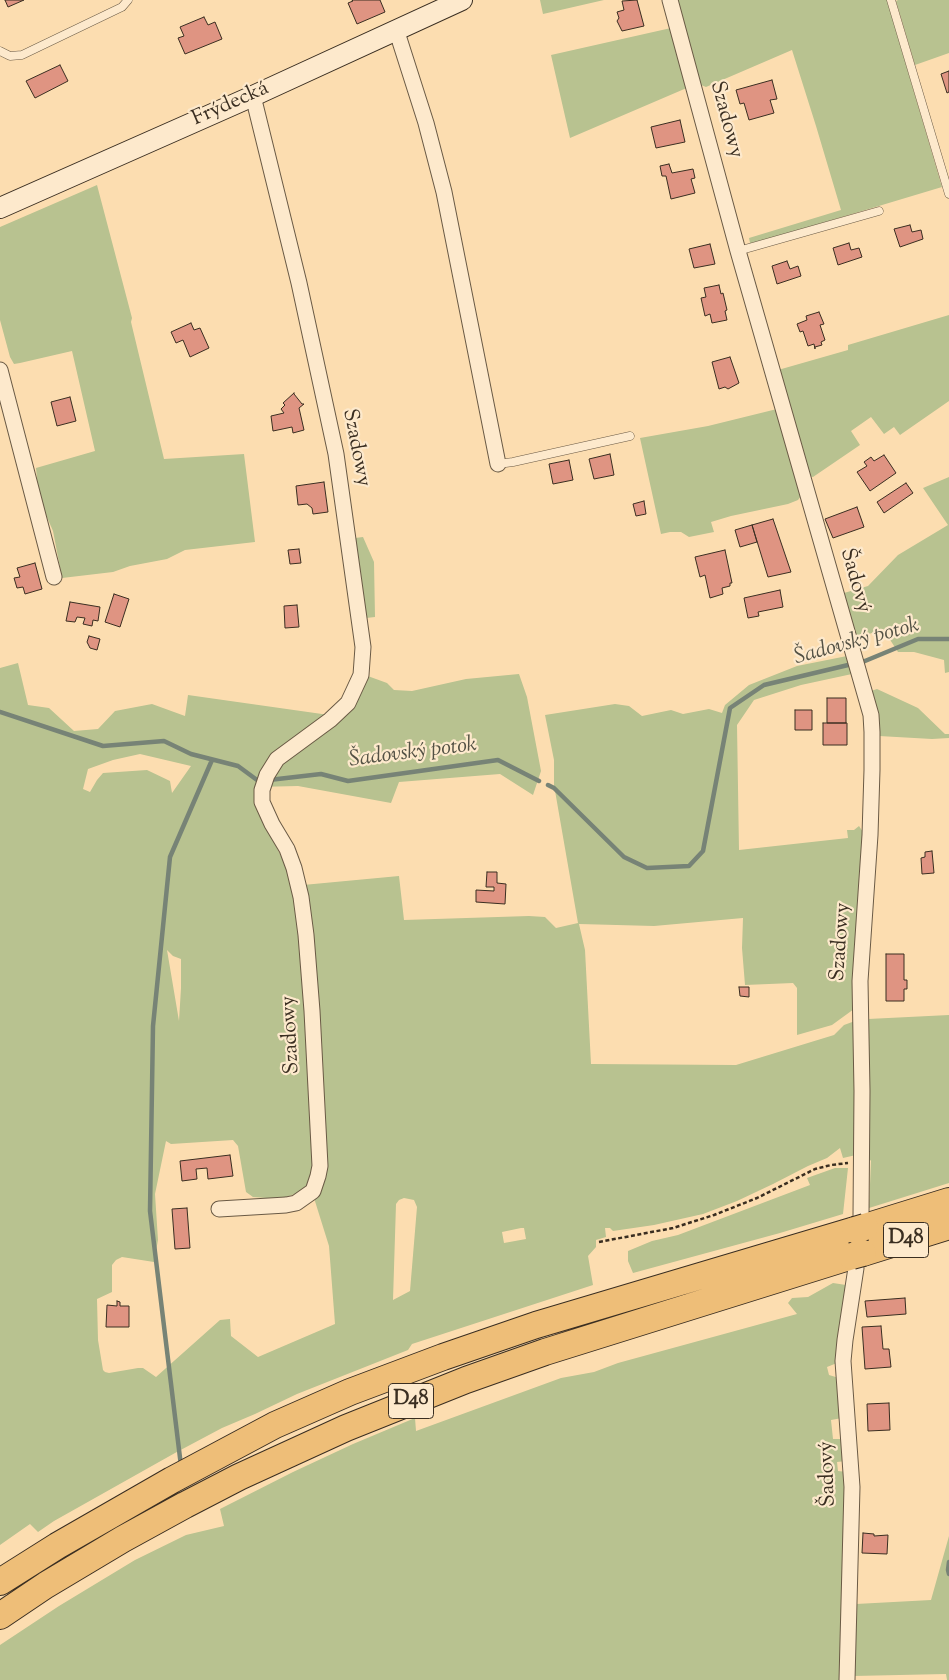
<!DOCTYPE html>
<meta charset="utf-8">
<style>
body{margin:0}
canvas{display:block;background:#fcddb0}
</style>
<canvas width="949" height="1680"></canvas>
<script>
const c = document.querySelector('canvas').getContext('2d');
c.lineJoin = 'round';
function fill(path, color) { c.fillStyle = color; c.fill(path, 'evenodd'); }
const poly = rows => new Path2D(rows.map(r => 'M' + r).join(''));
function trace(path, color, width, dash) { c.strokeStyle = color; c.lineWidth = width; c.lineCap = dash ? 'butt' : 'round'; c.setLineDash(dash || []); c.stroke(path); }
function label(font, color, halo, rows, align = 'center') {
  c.font = font + ' "Sorts Mill Goudy",serif'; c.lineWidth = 4.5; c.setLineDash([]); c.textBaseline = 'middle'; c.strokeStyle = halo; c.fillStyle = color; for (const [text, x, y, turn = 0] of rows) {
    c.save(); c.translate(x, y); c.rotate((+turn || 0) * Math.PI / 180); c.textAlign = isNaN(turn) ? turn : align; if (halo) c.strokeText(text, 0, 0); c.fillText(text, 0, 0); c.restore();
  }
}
fill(poly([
 [540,0,604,0,543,14],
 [675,0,887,0,942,187,759,242,750,243,749,238,841,210,816,126,792,50,706,87,701,85,695,72],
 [898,0,949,0,949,53,915,65,896,1],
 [671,28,689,87,570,138,551,55],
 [97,185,132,318,131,322,164,459,244,454,255,542,185,550,167,559,130,566,113,572,62,578,53,531,46,515,38,490,36,468,95,451,72,351,20,363,14,364,10,357,0,320,0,227],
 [949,315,949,401,900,435,894,427,884,434,871,417,851,431,860,445,813,477,808,476,778,370,848,350,848,345],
 [777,409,801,496,798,500,788,504,731,516,711,522,714,532,689,537,681,532,670,532,661,534,640,438,708,426],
 [949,477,949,672,945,673,944,660,914,652,898,652,883,629,855,639,844,593,868,586,898,555,948,525,923,488],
 [363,537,374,562,375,617,366,618,355,538],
 [847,656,852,674,801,685,754,700,737,725,739,850,848,838,847,830,854,830,859,826,865,835,853,976,854,1009,832,1025,797,1035,797,988,793,983,745,985,742,948,743,918,654,926,579,924,585,950,591,1064,736,1065,834,1035,844,1025,855,1021,856,1155,843,1158,840,1148,827,1158,808,1166,773,1184,737,1201,703,1214,654,1225,613,1231,610,1228,605,1228,606,1237,596,1240,596,1247,588,1256,593,1285,412,1344,408,1350,297,1394,255,1414,222,1428,175,1453,54,1521,38,1532,30,1524,0,1545,0,668,18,663,28,705,49,708,74,731,98,729,115,711,152,704,185,716,188,695,322,714,345,714,365,675,387,683,394,690,412,691,466,679,519,674,527,697,541,771,533,795,500,774,399,782,391,803,298,786,256,787,257,800,261,816,284,862,291,883,300,938,310,1088,314,1168,312,1178,304,1190,298,1193,280,1199,253,1197,246,1192,238,1146,233,1140,171,1144,166,1141,155,1194,158,1240,154,1262,122,1257,116,1260,112,1265,112,1292,97,1299,98,1340,103,1370,105,1372,109,1373,138,1368,143,1368,156,1377,220,1320,230,1319,231,1336,258,1357,335,1324,329,1246,314,1198,321,1188,324,1173,323,1113,317,1008,307,908,303,885,399,876,404,920,529,916,545,917,556,928,578,923,554,785,554,760,545,715,615,704,629,706,642,716,671,710,683,714,709,709,722,713,725,705,749,685,797,666],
 [140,754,191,766,172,793,170,781,147,770,103,773,97,780,90,792,83,789,88,769,113,760],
 [167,950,173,956,181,959,181,988,179,1021],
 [404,1198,414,1200,417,1207,410,1291,393,1300,396,1204,399,1200],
 [521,1228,524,1228,526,1239,504,1243,502,1232],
 [877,689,918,708,945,734,949,734,949,738,932,739,879,736,871,691],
 [949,1015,949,1183,869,1208,871,1161,867,1156,868,1019],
 [835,1168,848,1168,843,1214,780,1233,633,1273,628,1261,628,1251,652,1241,678,1235,810,1185,807,1178],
 [833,1283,846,1285,837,1363,827,1367,829,1375,839,1378,842,1418,831,1420,833,1439,844,1439,846,1461,837,1462,838,1471,847,1472,839,1680,0,1680,0,1645,59,1606,135,1560,186,1535,224,1526,220,1509,293,1472,353,1444,415,1418,416,1431,561,1378,594,1372,618,1363,797,1314,788,1303,792,1298,808,1297],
 [949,1536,949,1680,947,1680,946,1674,853,1676,856,1604,931,1600]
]), '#b8c290');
trace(poly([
 [0,712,103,746,164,741,191,754,238,766,257,780,261,780],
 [269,780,321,774,348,781,498,760,539,781],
 [548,785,554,788,624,857,647,868,689,866,703,851,730,708,764,685,865,661,918,639,949,639],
 [181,1466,150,1211,153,1026,170,857,212,760],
 [949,1562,948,1570,949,1574]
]), '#778376', 4.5);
const building = poly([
 [5,0,24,0,8,7,5,0],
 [352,0,380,0,385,12,357,24,348,3,353,1,352,0],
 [637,0,644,26,622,31,617,21,619,18,617,12,624,10,622,1,637,0],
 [204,17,208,25,215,22,222,39,185,54,178,38,184,36,180,27,204,17],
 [60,65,68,81,35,98,26,81,60,65],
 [949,71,949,92,947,93,941,74,949,71],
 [772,80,777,99,770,100,774,113,749,120,744,103,740,104,736,90,772,80],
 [680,120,685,142,656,148,651,127,680,120],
 [669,164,672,173,693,169,695,178,691,179,695,193,671,199,666,176,662,176,660,166,669,164],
 [910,225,912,232,921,230,923,239,900,247,894,229,910,225],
 [849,243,851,250,859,248,862,257,838,265,833,248,849,243],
 [710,244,715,264,694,268,689,249,710,244],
 [787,261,790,269,798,266,801,276,777,284,772,266,787,261],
 [719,285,721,294,723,293,727,310,725,311,727,320,712,323,710,314,705,316,701,298,706,297,704,288,719,285],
 [819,312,824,324,820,325,825,340,821,342,822,345,815,347,815,349,814,344,808,346,803,331,800,332,797,324,807,320,806,316,819,312],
 [191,323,194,330,200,328,209,348,190,357,183,340,176,343,171,332,191,323],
 [730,357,739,383,728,389,725,387,719,389,712,362,730,357],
 [294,393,294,394,302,404,304,404,299,408,304,430,293,433,292,427,273,431,271,416,284,413,281,409,285,405,283,403,294,393],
 [70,397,76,421,57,426,51,402,70,397],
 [610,454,614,475,594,479,589,459,610,454],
 [884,455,896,473,870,491,857,472,867,466,864,462,871,457,874,461,884,455],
 [569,460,573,480,553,484,549,464,569,460],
 [324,482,328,512,313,514,312,508,307,504,298,505,296,486,324,482],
 [906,483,913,493,884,513,877,502,906,483],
 [644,501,646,514,636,516,633,504,644,501],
 [857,507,864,527,833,538,825,519,857,507],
 [773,519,791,572,768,577,752,525,773,519],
 [752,525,757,542,740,547,735,530,752,525],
 [299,549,301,563,290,564,288,550,299,549],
 [725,550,732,583,730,583,730,586,722,588,723,594,710,598,705,575,700,577,695,557,725,550],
 [35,563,42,589,25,594,23,587,17,588,14,578,20,577,17,568,35,563],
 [780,590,783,607,758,612,759,616,748,618,744,598,780,590],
 [114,594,129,599,120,627,105,622,114,594],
 [70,602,100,607,98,621,93,620,92,626,83,624,85,618,77,617,75,622,66,621,70,602],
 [297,605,299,627,285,628,284,606,297,605],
 [89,636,100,639,97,650,90,648,87,642,89,636],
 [827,698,846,698,846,723,827,723,827,698],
 [795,710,812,710,812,730,795,730,795,710],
 [823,723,847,723,847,745,823,745,823,723],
 [932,851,934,873,922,874,921,858,925,857,925,852,932,851],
 [487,872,497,872,497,883,506,884,505,904,476,902,476,890,494,891,494,887,486,887,487,872],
 [886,954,904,954,904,980,907,980,907,989,904,989,904,1001,886,1001,886,954],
 [739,987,749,987,749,997,740,996,739,987],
 [230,1155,233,1176,208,1179,207,1168,196,1169,197,1179,182,1181,180,1161,230,1155],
 [187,1208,190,1248,175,1249,172,1209,187,1208],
 [905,1298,906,1314,867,1317,865,1301,905,1298],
 [117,1301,120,1302,120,1306,129,1306,129,1327,106,1327,107,1305,117,1306,117,1301],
 [881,1326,883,1349,889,1349,891,1367,865,1369,862,1327,881,1326],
 [889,1403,890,1430,868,1431,867,1404,889,1403],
 [863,1533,874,1534,874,1536,888,1535,887,1554,862,1553,863,1533]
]);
fill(building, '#df9482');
trace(building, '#3a2e21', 1);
const service = poly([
 [891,0,949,194],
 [0,51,10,56,22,55,122,7,128,0],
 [738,251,879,211],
 [498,464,513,462,630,436]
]);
const minor = poly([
 [670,0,738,251,871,715,872,732,872,770,870,835,860,981,862,1091,861,1216],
 [396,29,426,123,444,192,498,464],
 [0,370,54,577],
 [219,1209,286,1205,296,1203,313,1191,318,1176,320,1166,312,1011,306,935,301,897,294,868,287,849,272,824,262,802,262,790,267,775,277,759,330,720,348,703,361,675,363,647,336,454,299,283,253,96],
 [847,1680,852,1487,843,1361,845,1340,856,1268]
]);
const secondary = poly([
 [0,208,253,96,462,0]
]);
const motorway = poly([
 [865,1227,949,1201],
 [863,1253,949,1226],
 [0,1582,57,1546,172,1480,275,1425,350,1392,443,1357,536,1325,855,1230],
 [0,1616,46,1585,123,1539,185,1505,239,1477,346,1428,466,1380,545,1352,852,1256]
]);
trace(service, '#6a5a45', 9);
trace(minor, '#6a5a45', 17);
trace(secondary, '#3a2e21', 22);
trace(motorway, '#3a2e21', 28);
trace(poly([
 [599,1242,673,1228,714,1215,757,1198,815,1169,831,1165,848,1163]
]), '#3a2e21', 2.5, [4, 2.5]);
trace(service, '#fde9cc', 8);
trace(minor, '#fde9cc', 15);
trace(secondary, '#fde9cc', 20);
trace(motorway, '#eebe78', 26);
const motorwayBridge = poly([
 [855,1230,865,1227],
 [852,1256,863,1253]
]);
trace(motorwayBridge, '#3a2e21', 28, []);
trace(motorwayBridge, '#eebe78', 26);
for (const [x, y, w] of [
 [906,1240,45],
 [411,1401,45]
]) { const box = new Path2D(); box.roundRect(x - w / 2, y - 17.5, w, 35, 4); c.fillStyle = '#fde9cc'; c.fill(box); trace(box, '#3a2e21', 1); }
label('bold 20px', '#3a2e21', null, [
 ["D48",906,1240],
 ["D48",411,1401]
]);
label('21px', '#3a2e21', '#fde9cc', [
 ["Frýdecká",231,105,-24],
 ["Szadowy",725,120,75],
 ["Szadowy",355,448,79],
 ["Šadový",854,581,74],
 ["Szadowy",842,942,-86],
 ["Szadowy",292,1035,-93],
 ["Šadový",829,1474,-92]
]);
label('italic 22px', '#535144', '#fde9cc', [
 ["Šadovský potok",857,643,-15],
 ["Šadovský potok",413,754,-7]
]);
</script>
